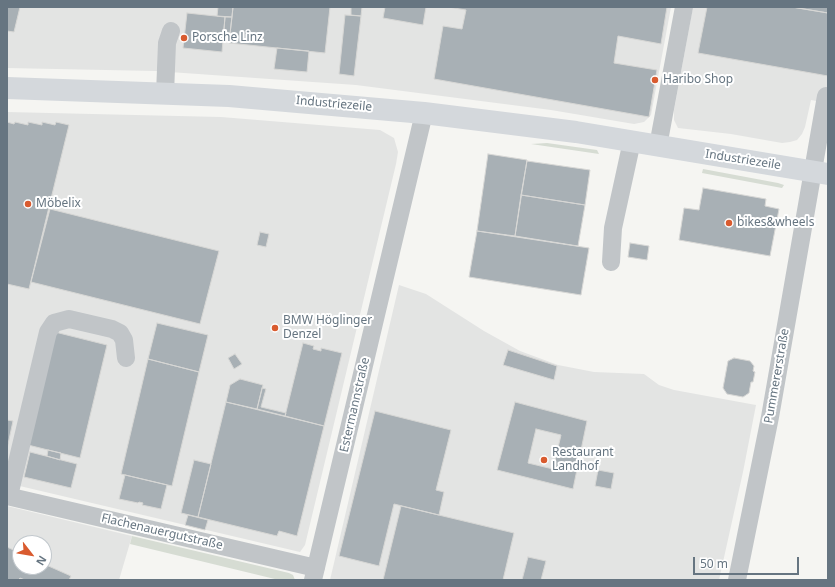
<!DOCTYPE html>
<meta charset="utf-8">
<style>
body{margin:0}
#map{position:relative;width:835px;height:587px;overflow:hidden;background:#f5f5f2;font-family:"Noto Sans",sans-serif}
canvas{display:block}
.frame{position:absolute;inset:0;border:8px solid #667581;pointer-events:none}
.north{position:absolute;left:12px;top:535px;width:40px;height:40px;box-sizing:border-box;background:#fff;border:1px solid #c2c8cd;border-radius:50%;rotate:121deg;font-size:11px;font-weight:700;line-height:16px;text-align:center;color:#667581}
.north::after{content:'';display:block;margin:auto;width:14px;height:18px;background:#d95b2f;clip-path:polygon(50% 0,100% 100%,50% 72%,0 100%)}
.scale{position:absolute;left:693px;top:557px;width:106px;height:18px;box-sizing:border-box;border:2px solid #667581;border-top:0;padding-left:5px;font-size:12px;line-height:14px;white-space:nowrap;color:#667581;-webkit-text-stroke:3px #fff;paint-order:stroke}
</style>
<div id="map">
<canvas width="835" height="587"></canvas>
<div class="frame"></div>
<div class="north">N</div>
<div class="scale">50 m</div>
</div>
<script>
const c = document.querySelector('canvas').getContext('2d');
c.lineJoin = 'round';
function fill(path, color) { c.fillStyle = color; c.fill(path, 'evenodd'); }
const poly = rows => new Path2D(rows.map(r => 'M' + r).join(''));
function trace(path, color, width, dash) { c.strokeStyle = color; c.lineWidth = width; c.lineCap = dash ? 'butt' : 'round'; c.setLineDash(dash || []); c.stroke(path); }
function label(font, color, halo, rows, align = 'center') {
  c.font = font + ' "Noto Sans",sans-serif'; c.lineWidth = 4; c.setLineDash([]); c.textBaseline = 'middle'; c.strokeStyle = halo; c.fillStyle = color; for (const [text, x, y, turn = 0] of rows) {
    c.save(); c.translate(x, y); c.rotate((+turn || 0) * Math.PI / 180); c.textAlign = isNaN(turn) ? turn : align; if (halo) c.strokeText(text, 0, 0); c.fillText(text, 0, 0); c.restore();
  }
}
fill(poly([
 [7,7,671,7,651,115,644,122,634,124,551,110,356,85,155,71,7,68],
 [693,7,828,7,828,103,811,100,805,127,802,134,797,140,790,142,782,143,731,134,678,128,674,120,674,110],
 [7,112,221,117,380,130,394,138,398,152,396,164,305,545,300,552,7,483],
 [399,285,426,294,484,331,520,351,558,365,594,372,644,374,659,385,674,390,756,405,743,472,719,580,330,580],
 [7,506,132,536,119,580,7,580],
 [20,543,44,543,44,567,20,567]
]), '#e3e4e3');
fill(poly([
 [547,143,597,150,599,154,531,144],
 [703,169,778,183,784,185,782,188,702,173],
 [132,536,289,573,293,575,295,580,279,580,130,544]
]), '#d6dcd3');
const building = poly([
 [7,7,20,7,14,32,7,31,7,7],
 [218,7,233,7,232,17,217,16,218,7],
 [233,7,330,7,325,53,229,43,233,7],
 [351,7,362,7,361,16,351,15,351,7],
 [385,7,426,7,423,25,383,18,385,7],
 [448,7,667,7,661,44,618,36,614,63,657,70,649,117,434,79,443,26,462,29,466,10,448,7],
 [707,7,792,7,828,13,828,76,698,53,707,7],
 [792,7,828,7,828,13,792,7],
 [187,13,225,17,222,52,183,48,187,13],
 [345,15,361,16,354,76,339,74,345,15],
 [225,17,232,17,229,42,223,41,225,17],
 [277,48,309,51,307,72,274,69,277,48],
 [7,122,14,124,15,122,28,125,28,122,42,125,42,122,55,125,56,122,69,125,29,289,7,284,7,122],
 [488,154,527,160,515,236,477,231,488,154],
 [527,161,590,170,585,205,521,195,527,161],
 [703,188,766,199,765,206,779,209,770,256,679,240,684,208,699,210,703,188],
 [521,195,585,205,578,246,515,236,521,195],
 [50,209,219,251,200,324,31,282,50,209],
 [477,231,589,248,581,295,469,277,477,231],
 [260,232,269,234,266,247,257,245,260,232],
 [630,243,649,246,647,260,628,257,630,243],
 [157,323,208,335,199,372,148,359,157,323],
 [55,332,107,345,80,458,28,445,55,332],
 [303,343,314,346,313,349,321,351,321,348,342,353,324,426,285,416,303,343],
 [508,350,557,366,554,380,503,365,508,350],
 [235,354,242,364,234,369,228,358,235,354],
 [734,358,750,361,754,366,753,371,755,372,753,382,751,382,749,393,743,397,727,394,723,388,728,361,734,358],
 [148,359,199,372,172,486,121,474,148,359],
 [240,379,263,385,257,409,226,402,230,385,240,379],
 [262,388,266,389,261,407,286,413,285,416,257,409,262,388],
 [226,402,324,426,297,536,279,531,277,536,198,517,226,402],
 [515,402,587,421,573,489,497,470,515,402],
 [536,429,561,435,553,469,528,463,536,429],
 [375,411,451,430,436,490,444,492,439,515,394,504,379,566,339,556,375,411],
 [7,420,13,421,7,449,7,420],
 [48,450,61,453,60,460,47,456,48,450],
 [30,452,77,464,71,488,24,477,30,452],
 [194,460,211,464,198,517,181,513,194,460],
 [598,470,614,473,611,489,595,486,598,470],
 [125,475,167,485,161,509,142,505,143,503,139,502,138,503,119,499,125,475],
 [401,506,514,533,503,580,383,580,401,506],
 [188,515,208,520,205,530,185,525,188,515],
 [7,547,20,553,20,567,44,567,44,564,71,576,69,580,25,580,20,578,18,580,7,580,7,547],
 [528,557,546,561,541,580,522,580,528,557]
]);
fill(building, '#a8b0b5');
trace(building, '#d7d7d5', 1);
trace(poly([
 [165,94,167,43,171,31],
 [658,146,684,7],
 [611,262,613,228,632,141],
 [7,496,316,568],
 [9,496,48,332,54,323,69,319,112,329,120,333,124,340,126,358],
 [313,580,424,113],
 [737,580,770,417,826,96]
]), '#c1c5c8', 18);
trace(poly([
 [7,88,229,96,424,113,576,132,828,174]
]), '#d4d8dc', 22);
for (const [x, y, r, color] of [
 [184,38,4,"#d95b2f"],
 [655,80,4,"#d95b2f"],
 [28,204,4,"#d95b2f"],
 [729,223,4,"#d95b2f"],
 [275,328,4,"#d95b2f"],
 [544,460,4,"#d95b2f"]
]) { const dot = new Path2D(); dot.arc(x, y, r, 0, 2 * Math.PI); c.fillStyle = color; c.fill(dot); trace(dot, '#fff', 1.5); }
label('12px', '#667581', '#fff', [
 ["Porsche Linz",192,38],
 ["Haribo Shop",663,80],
 ["Möbelix",36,204],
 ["bikes&wheels",737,223],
 ["BMW Höglinger",283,321],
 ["Denzel",283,335],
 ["Restaurant",552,453],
 ["Landhof",552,467]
], 'left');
label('12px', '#667581', '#fff', [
 ["Industriezeile",334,104,5],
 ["Industriezeile",743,160,9],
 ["Pummererstraße",777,376,-80],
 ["Estermannstraße",355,405,-77],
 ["Flachenauergutstraße",162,532,13]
]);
</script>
